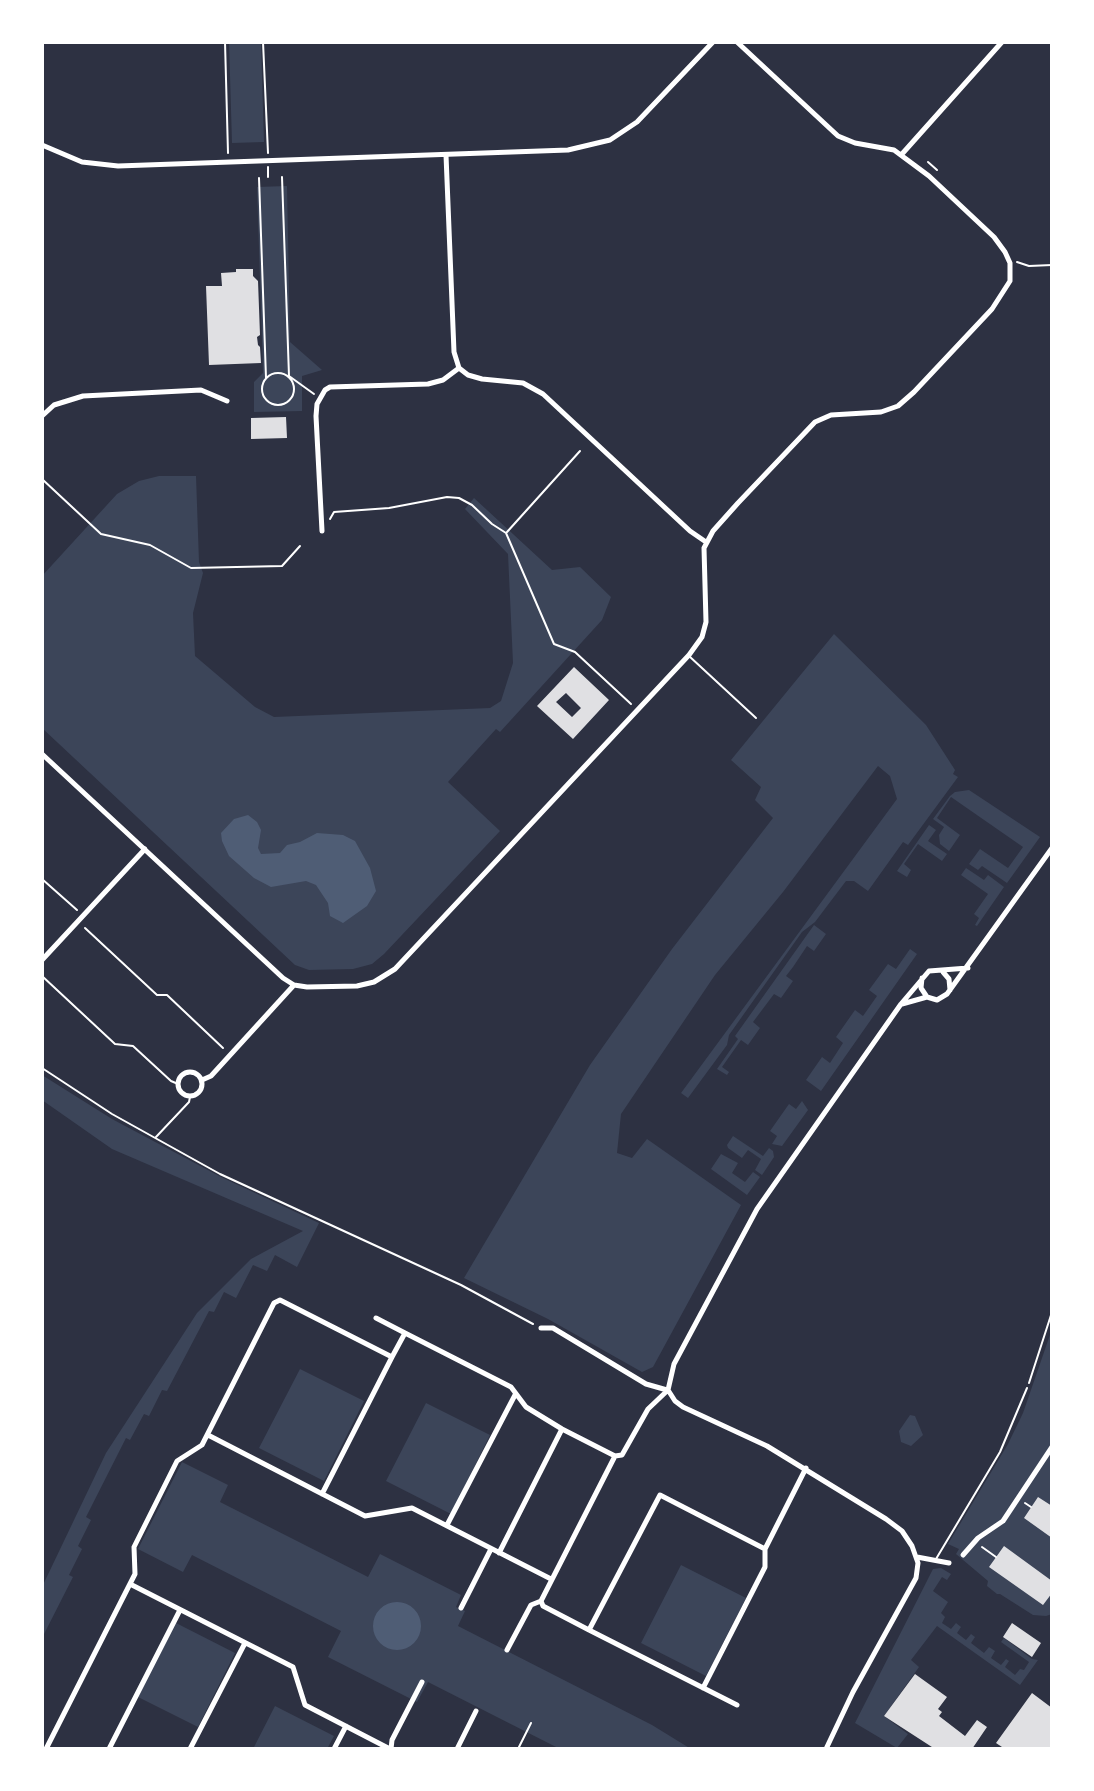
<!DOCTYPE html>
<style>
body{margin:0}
#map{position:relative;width:1094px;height:1791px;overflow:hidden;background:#2d3142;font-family:"Zilla Slab",serif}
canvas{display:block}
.frame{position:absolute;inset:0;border:44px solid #fff;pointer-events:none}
</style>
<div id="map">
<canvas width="1094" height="1791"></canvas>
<div class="frame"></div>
</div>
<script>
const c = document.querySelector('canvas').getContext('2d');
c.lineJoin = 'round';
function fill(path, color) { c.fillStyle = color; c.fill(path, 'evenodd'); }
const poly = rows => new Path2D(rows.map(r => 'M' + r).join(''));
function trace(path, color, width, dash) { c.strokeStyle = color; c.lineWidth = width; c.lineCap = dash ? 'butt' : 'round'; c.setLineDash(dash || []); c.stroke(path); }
fill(poly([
 [229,42,261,42,264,142,232,143],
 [287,186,290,342,322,370,302,376,302,411,254,412,254,382,263,373,257,187],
 [159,476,196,476,199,562,203,573,193,613,195,656,255,707,274,717,490,708,501,701,513,663,508,554,465,509,474,498,552,570,580,567,611,597,602,620,500,732,496,729,448,782,500,831,384,954,372,964,353,969,309,970,295,965,42,728,42,576,117,494,139,481],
 [834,634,926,725,955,770,953,774,958,777,908,845,903,842,868,891,854,881,846,881,815,922,802,932,729,1035,727,1045,688,1098,681,1093,897,799,890,776,878,766,783,892,715,975,621,1114,617,1153,632,1158,647,1139,741,1205,653,1367,642,1372,548,1319,464,1278,590,1065,672,949,773,818,755,800,761,787,731,760],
 [969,790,1040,837,1007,883,982,866,978,870,969,864,980,849,1008,868,1023,847,951,797,937,818,960,835,949,851,940,844,939,835,944,827,933,819,950,796,955,792],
 [929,825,936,830,928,841,947,854,942,861,918,844,904,864,911,870,907,877,897,871],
 [966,868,984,880,988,875,1004,887,977,926,975,925,979,918,974,914,988,894,961,875],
 [814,925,826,934,814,951,807,946,793,967,786,976,793,981,781,998,774,994,753,1022,760,1028,748,1045,741,1040,722,1067,729,1072,727,1075,717,1069,738,1039,735,1036],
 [910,949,917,954,821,1091,806,1080,822,1057,830,1063,843,1043,836,1037,855,1010,863,1016,877,996,869,990,888,964,896,969],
 [42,1075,112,1119,221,1177,319,1223,297,1267,275,1255,267,1271,253,1265,236,1298,224,1292,214,1312,209,1311,167,1391,162,1390,149,1416,144,1414,130,1440,126,1438,86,1517,91,1520,78,1546,82,1549,69,1575,73,1577,42,1638,42,1587,106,1453,197,1313,251,1259,303,1231,112,1149,42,1100],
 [802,1101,808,1110,782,1146,772,1144,777,1136,770,1131,789,1104,796,1109],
 [733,1136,763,1156,769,1148,773,1151,774,1157,762,1175,755,1170,761,1159,748,1150,742,1158,728,1148,727,1145],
 [721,1154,738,1163,732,1173,745,1182,753,1172,760,1177,747,1195,711,1169],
 [1052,1329,1052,1614,1046,1616,1033,1615,1000,1594,997,1594,987,1586,988,1581,956,1554,959,1549,948,1544,1008,1444,1023,1413],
 [300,1369,364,1401,324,1481,259,1448],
 [426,1403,490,1435,451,1514,386,1481],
 [910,1415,915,1416,923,1435,911,1446,901,1442,899,1431],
 [182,1462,228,1485,220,1502,368,1577,380,1554,461,1595,456,1607,465,1611,458,1626,652,1725,691,1749,560,1749,428,1682,417,1702,328,1657,341,1631,192,1555,183,1572,138,1549],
 [681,1565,746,1598,706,1676,641,1643],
 [941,1568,951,1574,947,1580,942,1577,933,1591,948,1602,941,1613,945,1617,942,1623,951,1629,956,1623,961,1627,957,1633,966,1640,971,1634,975,1637,971,1643,984,1653,989,1647,995,1651,991,1658,1001,1665,1006,1659,1009,1661,1005,1667,1015,1675,1020,1669,1024,1670,1029,1662,1001,1642,1004,1638,1032,1659,1038,1660,1020,1685,937,1626,911,1660,919,1667,884,1716,908,1734,897,1748,855,1723,933,1569],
 [176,1623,235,1653,198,1727,138,1697],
 [275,1706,334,1736,327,1749,253,1749]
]), '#3c4559');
fill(poly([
 [248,815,257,822,261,830,258,848,261,854,280,853,287,845,300,842,317,833,343,835,355,841,370,868,376,891,367,906,343,923,330,916,328,903,316,885,306,881,271,887,254,878,229,856,222,841,221,833,234,819],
 '373 1626a24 24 0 1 1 48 0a24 24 0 1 1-48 0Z'
]), '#4f5d75');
fill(poly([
 [236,269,253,269,253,276,258,281,260,335,257,337,258,345,260,347,261,363,209,365,206,286,222,286,221,273,236,272],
 [286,417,287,438,251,439,251,418],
 [574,667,609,700,573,739,537,706],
 [566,693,581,708,572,717,556,702],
 [1038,1497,1052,1506,1052,1538,1024,1518],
 [1004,1546,1052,1581,1052,1593,1043,1605,989,1567],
 [1012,1623,1041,1643,1032,1657,1003,1637],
 [915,1674,947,1697,938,1709,942,1712,939,1716,965,1736,977,1720,987,1727,972,1749,935,1749,884,1716],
 [1032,1693,1052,1708,1052,1749,1005,1749,996,1743]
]), '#e0e0e3');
trace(poly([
 [225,42,228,153],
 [263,42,268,153],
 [928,162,937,170],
 [268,167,268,177],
 [282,177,289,376,314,394],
 [259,178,266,378],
 [1017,262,1029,266,1052,265],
 '262 389a16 16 0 1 1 32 0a16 16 0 1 1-32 0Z',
 [42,479,101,534,150,545,191,568,282,566,300,546],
 [330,519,334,512,389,508,447,497,459,498,472,505,492,524,506,533,554,644,575,652,631,704],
 [507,532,580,451],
 [42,879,77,910],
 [85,928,157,995,167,995,223,1048],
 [42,976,115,1044,133,1046,171,1081,178,1084],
 [42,1068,112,1114,220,1174,461,1285,533,1324],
 [156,1137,189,1102,190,1097],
 [1029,1383,1052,1312],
 [1025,1503,1031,1507],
 [982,1547,996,1557],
 [518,1749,531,1723]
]), '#fff', 2);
trace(poly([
 [689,656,756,718],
 [936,1559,1000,1452,1027,1388]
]), '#fff', 2);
trace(poly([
 [42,145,82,162,118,166,568,150,610,140,637,122,713,42],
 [902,154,1002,42],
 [446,155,454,352,459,368,468,375,482,379,523,383,543,394,690,531,706,542],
 [42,416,54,405,83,396,201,390,227,401],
 [322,531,316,416,317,404,325,390,330,387,428,384,443,380,459,368],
 [42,754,283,978,294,985,307,987,357,986,374,982,395,969,689,655,702,637,706,622,704,548,713,531,738,503,815,422,831,415,881,412,898,406,914,392,992,309,1010,281,1010,263,1005,252,994,237,929,176,894,150,855,143,838,136,737,42],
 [42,960,145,849],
 [943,972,949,979,950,990],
 [922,978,921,988,927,997],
 [902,1004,927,997,937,1000,947,994,1052,848],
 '178 1084a12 12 0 1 1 24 0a12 12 0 1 1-24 0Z',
 [202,1080,211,1076,294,985],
 [376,1318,405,1333],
 [541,1328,553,1328,646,1384,667,1390],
 [668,1390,674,1364,757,1209,901,1004,929,971,968,968],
 [668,1390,675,1401,683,1407,767,1446,886,1519,902,1531,912,1546,918,1563,916,1578,853,1692,826,1749],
 [208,1435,365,1516,412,1508,551,1579],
 [322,1494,392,1357],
 [447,1525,515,1395],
 [499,1553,562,1429],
 [963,1555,978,1538,1003,1521,1052,1447],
 [917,1557,949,1563],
 [130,1584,293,1667,305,1705,390,1749],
 [541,1601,543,1606,589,1630],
 [461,1608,491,1549],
 [507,1650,531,1605,541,1601,615,1456],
 [703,1688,765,1567,765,1549,806,1468],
 [737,1705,589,1630,660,1495,765,1549],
 [46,1749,135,1574,134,1547,177,1461,202,1445,274,1303,280,1300,392,1357,405,1333,511,1387,526,1407,562,1429,615,1456,622,1455,648,1409,668,1390],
 [109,1749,180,1610],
 [190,1749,245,1643],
 [334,1749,346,1726],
 [391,1749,392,1740,422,1682],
 [457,1749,476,1711]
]), '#fff', 5);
</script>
